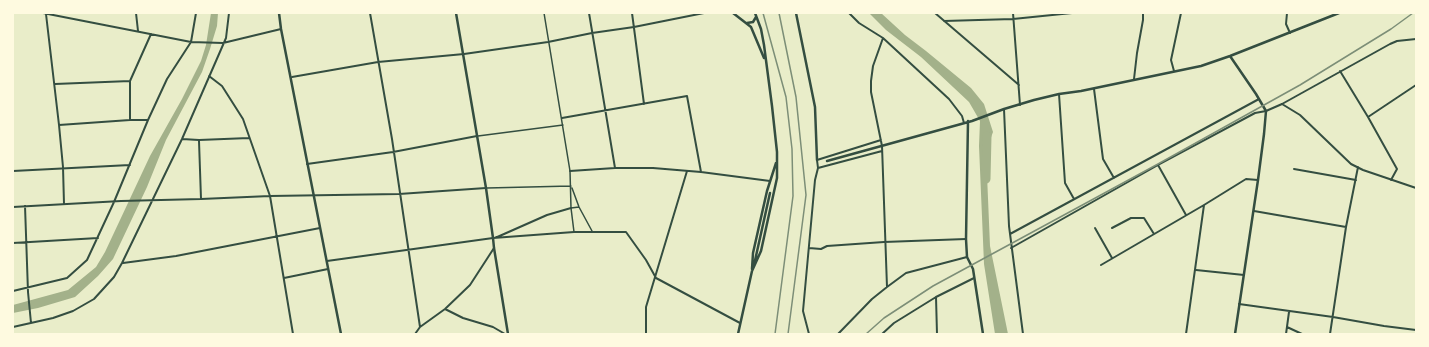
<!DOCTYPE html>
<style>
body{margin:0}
#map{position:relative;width:1429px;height:347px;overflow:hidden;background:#e9edc9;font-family:Inter,sans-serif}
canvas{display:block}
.frame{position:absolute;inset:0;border:14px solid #fefae0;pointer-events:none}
</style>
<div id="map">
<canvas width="1429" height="347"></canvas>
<div class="frame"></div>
</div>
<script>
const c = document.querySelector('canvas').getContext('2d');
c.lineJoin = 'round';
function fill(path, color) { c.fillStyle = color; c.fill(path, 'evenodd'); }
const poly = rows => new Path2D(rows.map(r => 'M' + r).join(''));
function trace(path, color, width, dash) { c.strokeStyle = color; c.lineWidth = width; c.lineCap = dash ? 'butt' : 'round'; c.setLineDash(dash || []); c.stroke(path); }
fill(poly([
 [211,13,218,13,217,26,210,49,202,72,166,140,147,187,113,259,98,276,75,297,38,308,13,313,13,305,68,290,96,267,105,252,150,156,182,99,201,61,206,45],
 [869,13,881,13,905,35,926,51,971,88,984,104,993,132,986,151,990,246,1008,334,995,334,984,264,979,146,980,121,969,102,921,57,886,30]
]), '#a3b18a');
trace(poly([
 [986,179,987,136]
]), '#a3b18a', 9);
trace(poly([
 [544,13,570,171,571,208,574,232],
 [478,136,563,125],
 [487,188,571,186],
 [572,188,579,207,592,231],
 [571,208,579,207]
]), '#344e41', 1.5);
trace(poly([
 [43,13,191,42,223,43,281,29],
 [136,13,138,31],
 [370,13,392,139,420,327],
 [589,13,615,168],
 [632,13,644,104],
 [849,13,859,23,883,38,949,99,962,116,964,123],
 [935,13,1019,85],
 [1013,13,1020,105],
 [1287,13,1286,24,1290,33],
 [46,14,59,125,63,167,64,204],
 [944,21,1013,19,1072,13],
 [883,38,873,66,871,81,871,92,882,146,887,287],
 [1174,71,1171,60,1181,13],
 [1340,71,1368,117],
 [209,76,222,86,243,119,270,196,293,334],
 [292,77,378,62,464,54,548,42,592,33,634,27,704,13],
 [1134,79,1137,53,1143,20,1143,13],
 [55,84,130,81],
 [1094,89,1103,159,1114,178],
 [1059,94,1065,183,1074,199],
 [1282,104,1300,115,1351,164,1363,170,1416,188],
 [1004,109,1009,226,1023,334],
 [562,118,687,96,701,172],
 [130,120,130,81,151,34],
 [59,125,130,120,148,120],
 [182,139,199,140,249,138],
 [199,141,201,199],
 [307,164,393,152,477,136],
 [1158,165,1186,215],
 [818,168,882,151],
 [1294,169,1356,180],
 [13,171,130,165],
 [570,171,615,168,653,168,701,172,770,181],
 [1391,180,1397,169,1368,117,1416,85],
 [25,206,28,292,31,323],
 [13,207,121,201,201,199,270,196,399,194,486,188],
 [1254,211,1346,227],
 [1095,228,1112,258],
 [1112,228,1131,218,1144,218,1154,234],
 [1010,234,1259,99],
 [495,238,547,215,571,208],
 [13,243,98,238],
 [809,248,821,249,827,246,884,242,966,239],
 [1011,248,1158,165,1255,113,1266,111,1282,104,1390,44,1397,41,1416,39],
 [327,261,493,238,574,232,626,232,646,260,656,278,740,323],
 [123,263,176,256,320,228],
 [1101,265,1204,205,1246,179,1258,180],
 [1196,270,1244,275],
 [284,278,328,269],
 [13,291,67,278,87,260,114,202,148,120,167,79,191,42,196,13],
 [1239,304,1333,317,1384,326,1416,330],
 [445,309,463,318,493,327,505,334],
 [13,327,53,318,73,311,94,299,114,277,122,263,182,139,226,38,229,13],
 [1287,327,1302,334],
 [415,334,420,327,445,309,470,285,494,248],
 [646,334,646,307,687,171],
 [809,334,803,311,815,180,818,168,817,160,881,140],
 [838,334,872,299,887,287,906,273,967,257],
 [882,334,894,323,936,297],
 [937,334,936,297,974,278],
 [1186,334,1204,205],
 [1286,334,1289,312],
 [1330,334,1346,227,1358,167]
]), '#344e41', 2);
trace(poly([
 [279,13,281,29,341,334],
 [456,13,486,188,493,238,494,248,508,334],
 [733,13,751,27,764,58],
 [796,13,815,107,817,160],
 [747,23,753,22,756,17],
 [1230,56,1256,94,1266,111,1264,134,1258,180,1235,334],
 [968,121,966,239,967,257,973,269,983,334],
 [827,161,972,121,1004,109,1034,100,1059,94,1081,91,1201,66,1230,56,1339,13],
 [754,265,770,193],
 [752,269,753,253,767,191,776,163],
 [738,334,752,271,761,251,777,178,777,152,772,106,764,45,761,29,755,13]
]), '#344e41', 2.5);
trace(poly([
 [763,13,786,97,792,149,793,196,775,334],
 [779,13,796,97,806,195,788,334],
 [866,334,884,318,933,286,1158,164,1300,85,1391,29,1413,13]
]), '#7c8e77', 1.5);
</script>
